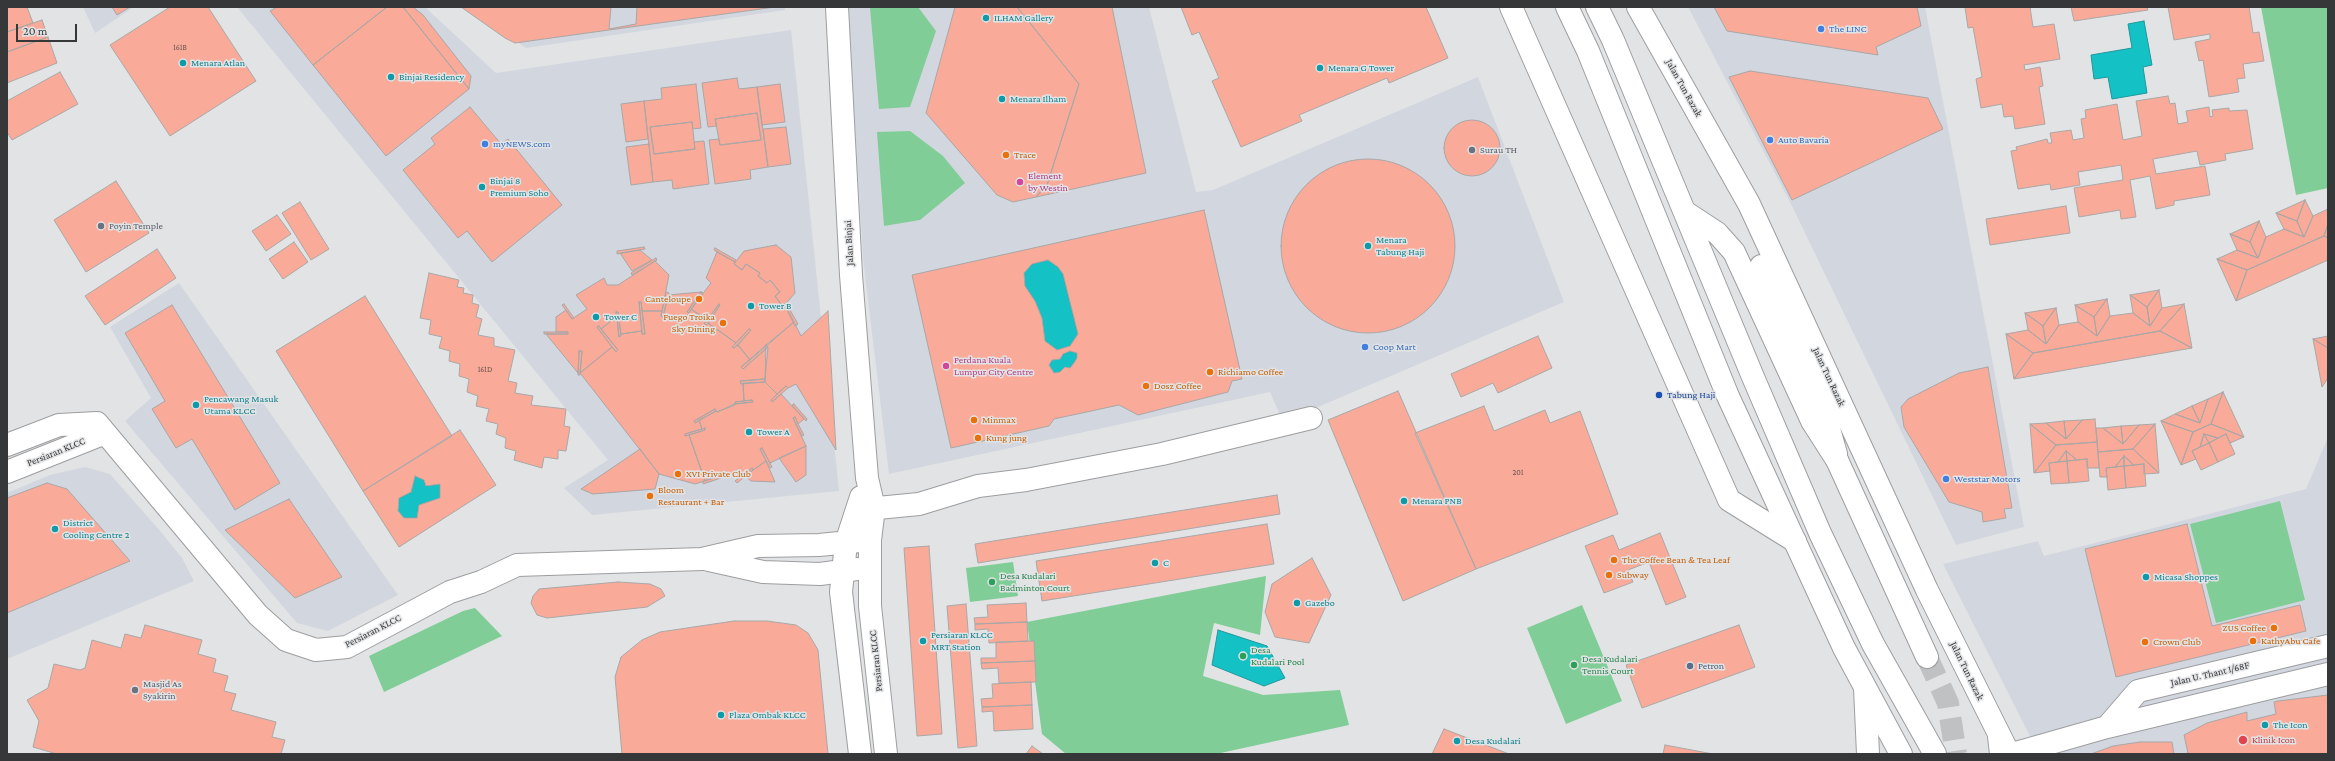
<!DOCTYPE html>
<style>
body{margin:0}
#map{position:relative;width:2335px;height:761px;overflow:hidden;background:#e2e3e5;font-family:"Crimson Pro",serif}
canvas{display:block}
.frame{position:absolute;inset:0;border:8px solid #363738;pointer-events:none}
.scale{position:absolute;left:16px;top:24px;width:61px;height:18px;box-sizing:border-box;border:2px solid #363738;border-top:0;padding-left:5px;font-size:12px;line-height:14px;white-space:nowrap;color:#363738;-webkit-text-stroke:3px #e2e3e5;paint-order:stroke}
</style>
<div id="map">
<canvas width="2335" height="761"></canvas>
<div class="frame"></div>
<div class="scale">20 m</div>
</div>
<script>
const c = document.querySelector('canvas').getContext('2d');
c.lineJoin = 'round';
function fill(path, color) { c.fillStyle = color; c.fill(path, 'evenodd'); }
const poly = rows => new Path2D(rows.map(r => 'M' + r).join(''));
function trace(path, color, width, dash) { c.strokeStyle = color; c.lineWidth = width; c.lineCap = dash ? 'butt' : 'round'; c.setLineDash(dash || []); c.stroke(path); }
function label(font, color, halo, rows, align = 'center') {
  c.font = font + ' "Crimson Pro",serif'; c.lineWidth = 3; c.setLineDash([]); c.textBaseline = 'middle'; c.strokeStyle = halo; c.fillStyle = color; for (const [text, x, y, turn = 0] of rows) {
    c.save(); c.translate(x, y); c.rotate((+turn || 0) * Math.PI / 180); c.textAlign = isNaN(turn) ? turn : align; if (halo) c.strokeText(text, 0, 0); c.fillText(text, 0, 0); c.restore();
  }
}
fill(poly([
 [83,7,134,7,95,33],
 [237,7,425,7,496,73,791,30,839,491,592,515,564,488,608,460],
 [466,7,785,7,785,10,526,48],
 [848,7,1149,7,1196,192,1213,190,1478,77,1564,302,1283,422,1270,392,889,474,863,258],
 [1688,7,1925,7,2024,527,1956,545,1791,204],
 [179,283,398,595,328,631,297,623,125,421,151,398,110,327],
 [2328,437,2328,754,2039,754,1943,564,2038,541,2044,556,2306,489],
 [85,467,110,474,161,532,182,558,194,581,7,659,7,493,50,475]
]), '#d2d7df');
fill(poly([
 [879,7,918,7,936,31,910,107,879,109,870,8],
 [2261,7,2328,7,2328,188,2296,195],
 [910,131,943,156,965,183,920,220,884,226,877,132],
 [2280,501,2305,600,2216,623,2190,524],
 [1013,562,1018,596,970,602,966,568],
 [1266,576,1260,635,1214,623,1203,676,1263,695,1340,690,1349,725,1216,754,1066,754,1042,734,1027,622],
 [1582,605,1622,701,1566,724,1527,628],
 [475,608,502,636,384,692,369,656,463,611]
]), '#80cd97');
const water = poly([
 [2144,21,2152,65,2143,67,2147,93,2112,99,2108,77,2094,79,2091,55,2132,48,2128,24,2144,21],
 [1048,260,1058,267,1063,274,1078,334,1070,346,1057,350,1045,341,1042,318,1035,301,1025,286,1024,273,1032,264,1048,260],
 [1070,351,1077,353,1077,358,1074,363,1070,368,1065,367,1060,372,1054,373,1049,365,1052,360,1070,351],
 [415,476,424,480,426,486,440,484,440,498,419,505,417,518,404,518,398,511,399,498,411,492,415,476],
 [1218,630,1267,646,1285,678,1264,686,1212,665,1218,630]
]);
fill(water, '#14c2c5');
trace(water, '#1e989b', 1);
const building = poly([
 [7,7,27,7,33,23,7,32,7,7],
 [112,7,130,7,117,15,112,7],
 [170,7,208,7,256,81,170,136,110,45,170,7],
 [277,7,387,7,313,65,270,11,277,7],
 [387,7,403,7,469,89,386,156,313,65,387,7],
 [403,7,413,7,423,15,471,76,469,89,403,7],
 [461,7,775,7,515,43,505,38,461,7],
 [611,7,637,7,636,24,609,29,611,7],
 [955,7,1017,7,1079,84,1047,185,1036,197,1013,202,997,195,926,113,955,7],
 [1017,7,1112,7,1146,173,1036,197,1047,185,1079,84,1017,7],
 [1181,7,1426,7,1448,58,1389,83,1387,78,1299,115,1302,121,1241,147,1212,81,1219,78,1199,32,1192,35,1181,7],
 [1714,7,1917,7,1921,26,1876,47,1878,55,1727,31,1714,7],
 [1965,7,2030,7,2033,27,2054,24,2060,59,2024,65,2025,70,2040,67,2043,86,2039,87,2045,124,2015,129,2013,116,2004,117,2002,104,1981,108,1976,79,1982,77,1973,27,1968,28,1965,7],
 [2071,7,2147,7,2148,10,2074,21,2071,7],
 [2168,7,2249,7,2253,33,2259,32,2264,61,2243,64,2245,78,2237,79,2239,92,2209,97,2203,60,2199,61,2195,42,2210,39,2210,34,2174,40,2168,7],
 [42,20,48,37,7,52,7,32,42,20],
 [48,37,57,63,7,83,7,52,48,37],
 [1750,71,1928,98,1943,129,1792,200,1729,77,1750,71],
 [60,72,78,104,12,140,7,132,7,101,60,72],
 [737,78,739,89,757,87,768,167,750,170,751,179,715,184,709,140,719,139,720,145,761,140,757,113,715,119,717,126,708,127,702,83,737,78],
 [696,84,701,128,693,129,692,122,650,127,654,154,695,149,694,142,704,141,709,184,673,189,672,180,653,182,644,101,662,99,661,88,696,84],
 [780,84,785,122,762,125,757,87,780,84],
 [2168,96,2170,104,2175,103,2178,124,2188,122,2186,111,2209,107,2210,117,2213,116,2212,110,2229,108,2229,111,2247,110,2253,149,2225,154,2226,160,2200,165,2197,151,2153,159,2156,174,2205,166,2210,195,2174,201,2174,205,2156,209,2150,176,2130,180,2136,217,2121,219,2120,210,2079,217,2074,188,2123,180,2121,165,2078,172,2080,185,2051,190,2050,184,2018,189,2011,151,2017,150,2016,147,2047,139,2048,143,2052,143,2050,133,2071,130,2073,140,2084,138,2081,119,2086,118,2085,110,2117,104,2123,140,2142,136,2136,101,2168,96],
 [644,101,648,139,626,142,621,104,644,101],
 [470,107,501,144,508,139,562,205,492,262,467,231,458,238,403,170,435,144,431,138,470,107],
 [757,113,761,140,720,145,715,119,757,113],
 '1444 148a28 28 0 1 1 56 0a28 28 0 1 1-56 0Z',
 [692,122,695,149,654,154,650,127,692,122],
 [786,127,791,164,768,167,763,129,786,127],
 [649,144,653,182,631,185,626,147,649,144],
 '1281 246a87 87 0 1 1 174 0a87 87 0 1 1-174 0Z',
 [116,181,149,233,86,272,54,220,116,181],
 [2305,200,2297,221,2276,213,2305,200],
 [2305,200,2313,216,2304,237,2297,221,2305,200],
 [300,202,329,249,311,260,282,213,300,202],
 [2066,206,2070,233,1990,245,1986,219,2066,206],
 [2328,209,2328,224,2324,236,2247,270,2217,259,2237,250,2258,258,2266,237,2284,229,2304,237,2313,216,2328,209],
 [1204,210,1242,379,1232,381,1228,392,1138,415,1119,405,1054,419,1049,426,951,448,912,275,1204,210],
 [1048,260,1058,267,1063,274,1078,334,1070,346,1057,350,1045,341,1042,318,1035,301,1025,286,1024,273,1032,264,1048,260],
 [1070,351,1077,353,1077,358,1074,363,1070,368,1065,367,1060,372,1054,373,1049,365,1052,360,1060,359,1063,354,1070,351],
 [2276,213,2297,221,2304,237,2284,229,2276,213],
 [277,215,291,234,266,251,252,231,277,215],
 [2259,221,2250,242,2230,234,2259,221],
 [2259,221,2266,237,2258,258,2250,242,2259,221],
 [2328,224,2328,238,2324,236,2328,224],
 [2230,234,2250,242,2258,258,2237,250,2230,234],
 [2324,236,2328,238,2328,260,2236,301,2247,270,2324,236],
 [294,242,308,262,283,279,269,259,294,242],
 [776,245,791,257,795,293,783,307,775,296,780,292,770,280,767,283,758,276,760,273,746,264,742,270,734,264,744,251,776,245],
 [644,247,645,249,617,254,617,251,644,247],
 [715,248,736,260,735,262,714,250,715,248],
 [157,249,176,278,105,325,85,296,157,249],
 [640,250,652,260,632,271,620,253,640,250],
 [717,252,735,262,734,264,742,270,746,264,760,273,758,276,767,283,770,280,780,292,775,296,783,307,785,305,794,322,750,360,738,345,751,330,749,329,736,343,708,323,720,305,719,304,707,320,691,309,711,283,706,278,717,252],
 [656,258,657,260,632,275,631,273,656,258],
 [2217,259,2247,270,2236,301,2217,259],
 [655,261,669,275,662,311,642,311,641,302,639,302,642,331,621,334,618,312,616,312,617,316,601,329,599,326,597,327,612,347,580,373,582,351,579,351,578,373,546,334,568,334,568,332,556,332,556,317,566,310,572,319,587,309,576,295,604,278,607,285,618,285,655,261],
 [429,273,459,280,457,287,464,288,463,293,473,295,472,303,479,305,476,317,482,319,478,335,494,338,494,346,515,350,508,381,517,383,515,393,533,396,531,405,566,409,564,426,570,427,566,451,558,450,558,459,544,457,542,468,514,460,516,451,505,448,506,438,496,434,498,424,486,421,489,409,476,406,478,396,467,392,469,379,459,376,460,364,449,361,450,351,439,348,442,337,429,334,431,320,420,318,429,273],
 [2159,290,2147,307,2130,295,2159,290],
 [2159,290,2162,308,2150,326,2147,307,2159,290],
 [666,292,669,293,663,317,661,316,666,292],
 [701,292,703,293,689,313,687,312,701,292],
 [701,292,687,312,689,313,691,309,707,320,704,324,706,325,708,323,736,343,732,347,734,348,738,345,750,360,741,367,743,369,768,347,765,379,740,381,741,384,743,383,744,401,735,402,735,405,717,412,715,409,694,421,695,423,699,420,702,429,685,434,685,436,689,435,705,481,695,484,659,474,580,373,612,347,616,352,618,350,601,329,617,316,619,337,621,334,642,331,642,334,645,334,642,311,662,311,661,316,663,317,668,295,701,292],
 [2130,295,2147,307,2150,326,2133,313,2130,295],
 [365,296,452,436,363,491,276,351,365,296],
 [2107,299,2094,317,2075,305,2107,299],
 [2107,299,2110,316,2097,336,2094,317,2107,299],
 [639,302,641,302,645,334,642,334,639,302],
 [786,303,798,324,795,326,784,304,786,303],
 [564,304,574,318,572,319,562,305,564,304],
 [719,304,720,305,708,323,706,325,704,324,719,304],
 [2184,304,2192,348,2160,331,2184,304],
 [2184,304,2160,331,2033,353,2006,334,2028,330,2046,344,2059,325,2078,322,2097,336,2110,316,2133,313,2150,326,2162,308,2184,304],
 [172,305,280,483,235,510,192,439,176,448,152,409,165,401,125,333,172,305],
 [2075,305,2094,317,2097,336,2078,322,2075,305],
 [2056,308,2043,326,2025,313,2056,308],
 [2056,308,2059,325,2046,344,2043,326,2056,308],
 [828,311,836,450,796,384,788,388,786,386,777,394,765,382,766,345,794,322,801,336,828,311],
 [616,312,618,312,621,336,619,337,616,312],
 [2025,313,2043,326,2046,344,2028,330,2025,313],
 [599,326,618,350,616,352,597,327,599,326],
 [749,329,751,330,734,348,732,347,749,329],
 [2160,331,2192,348,2014,379,2033,353,2160,331],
 [544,332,568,332,568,334,544,334,544,332],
 [2006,334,2033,353,2014,379,2006,334],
 [1538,336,1552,368,1498,393,1493,383,1461,397,1451,374,1538,336],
 [2328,336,2328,348,2313,339,2328,336],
 [2313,339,2328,348,2328,378,2322,387,2313,339],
 [766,345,768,347,743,369,741,367,766,345],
 [579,351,582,351,580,375,578,375,579,351],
 [1988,367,2012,508,2004,509,2006,518,1983,522,1982,512,1949,502,1904,427,1901,407,1908,399,1959,373,1988,367],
 [765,379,765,382,741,384,740,381,765,379],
 [765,382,777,394,771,400,772,402,781,394,804,419,798,424,795,417,793,418,806,446,770,463,762,448,760,449,766,461,753,470,752,468,744,475,739,469,724,477,723,475,705,481,689,435,705,430,705,428,702,429,699,420,716,411,717,412,735,404,753,402,752,400,744,401,743,383,765,382],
 [786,386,788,388,772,402,771,400,786,386],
 [1398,391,1476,569,1403,601,1328,420,1398,391],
 [2223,392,2244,437,2211,424,2223,392],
 [2223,392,2211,424,2193,432,2161,421,2175,414,2200,423,2208,399,2223,392],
 [2208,399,2200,423,2192,406,2208,399],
 [752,400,753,402,735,404,735,402,752,400],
 [794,404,807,419,806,421,792,405,794,404],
 [1484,406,1494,431,1545,410,1550,423,1580,411,1618,514,1476,569,1415,433,1484,406],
 [2192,406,2200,423,2175,414,2192,406],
 [715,409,716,411,695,423,694,421,715,409],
 [795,417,798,424,804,435,802,436,793,418,795,417],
 [2095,419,2097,442,2056,445,2030,424,2046,423,2066,439,2082,420,2095,419],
 [2082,420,2066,439,2064,421,2082,420],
 [2064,421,2066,439,2046,423,2064,421],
 [2161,421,2193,432,2181,465,2161,421],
 [2030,424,2056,445,2034,473,2030,424],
 [2155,424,2159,473,2133,449,2155,424],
 [2155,424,2133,449,2098,452,2096,428,2103,428,2123,444,2139,425,2155,424],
 [2211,424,2244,437,2230,443,2226,434,2218,438,2204,434,2200,447,2192,451,2196,459,2181,465,2193,432,2211,424],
 [2139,425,2123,444,2121,426,2139,425],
 [2121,426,2123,444,2103,428,2121,426],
 [705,428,705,430,685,436,685,434,705,428],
 [460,430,496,485,399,547,363,491,460,430],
 [415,476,424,480,426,486,440,484,440,498,419,505,417,518,404,518,398,511,399,498,411,492,415,476],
 [2204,434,2209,443,2200,447,2204,434],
 [2204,434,2218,438,2209,443,2204,434],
 [2226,434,2235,454,2218,462,2209,443,2226,434],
 [2097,442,2099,468,2087,468,2087,459,2077,460,2066,451,2058,462,2049,463,2050,471,2034,473,2056,445,2097,442],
 [2209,443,2218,462,2201,470,2192,451,2209,443],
 [806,446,806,475,796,482,779,458,806,446],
 [762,448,772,467,770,468,760,449,762,448],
 [640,449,659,474,655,489,593,494,581,489,640,449],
 [2133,449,2159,473,2144,474,2144,464,2134,465,2124,456,2115,467,2106,468,2107,477,2100,477,2098,452,2133,449],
 [2066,451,2067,461,2058,462,2066,451],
 [2066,451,2077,460,2067,461,2066,451],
 [2124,456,2124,466,2115,467,2124,456],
 [2124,456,2134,465,2124,466,2124,456],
 [2087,459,2089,481,2069,483,2067,461,2087,459],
 [766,461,775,482,751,481,745,476,766,461],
 [2067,461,2069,483,2051,484,2049,463,2067,461],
 [2144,464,2146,486,2126,488,2124,466,2144,464],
 [2124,466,2126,488,2108,490,2106,468,2124,466],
 [752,468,753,470,737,483,735,481,752,468],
 [723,475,724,477,703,484,703,481,723,475],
 [47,483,67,489,130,561,7,613,7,498,47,483],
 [1277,495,1280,514,978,563,975,544,1277,495],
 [289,499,342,577,295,598,225,530,289,499],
 [1267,524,1274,564,1042,601,1036,561,1267,524],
 [2187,524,2212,626,2300,605,2306,631,2116,677,2085,549,2187,524],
 [1660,533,1686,597,1666,605,1649,562,1628,570,1633,582,1604,593,1585,546,1613,535,1619,550,1660,533],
 [929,546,942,734,917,736,904,548,929,546],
 [1312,558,1331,595,1309,643,1275,637,1265,612,1272,584,1312,558],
 [618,582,650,584,661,589,665,596,647,607,547,618,537,615,531,603,533,596,539,589,618,582],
 [1026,603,1027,622,975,624,974,618,988,617,987,605,1026,603],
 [966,604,977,746,958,748,947,606,966,604],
 [734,621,767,621,796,625,808,633,818,650,828,754,622,754,615,677,621,657,642,640,660,632,734,621],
 [1027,622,1028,641,989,643,988,629,975,630,975,624,1027,622],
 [145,625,202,640,198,654,216,659,213,672,228,676,224,691,236,694,231,710,276,722,272,737,285,740,281,754,57,754,33,747,39,721,27,700,48,688,54,664,80,670,85,668,92,640,121,648,125,634,141,638,145,625],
 [1739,625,1755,667,1642,708,1626,665,1739,625],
 [1034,641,1035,661,981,663,981,658,996,658,996,642,1034,641],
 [1035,661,1036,682,999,683,998,668,982,669,981,663,1035,661],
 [1031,682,1032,705,982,707,981,699,993,698,992,684,1031,682],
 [2328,695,2328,754,2183,754,2188,753,2184,735,2207,723,2247,712,2247,721,2276,714,2274,702,2278,701,2328,695],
 [1032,705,1033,729,994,731,993,711,982,712,982,707,1032,705],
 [1444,729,1509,754,1432,754,1444,729],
 [2140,742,2172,742,2174,754,2091,754,2113,746,2140,742],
 [1665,745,1713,754,1663,754,1665,745],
 [1032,746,1043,754,1026,754,1032,746]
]);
fill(building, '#faaa98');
trace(building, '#a9a7a7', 1);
trace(poly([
 [1927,657,1948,703,1956,754]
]), '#c0c1c2', 22, [22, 11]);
const minor = poly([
 [837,7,851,275,867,478,874,508,870,540,870,606,886,754],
 [7,445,59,425,97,423,258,615,286,640,316,650,347,647,450,592,481,582,517,565,702,559,758,546,819,545,870,540],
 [7,472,105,433],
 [857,510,919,504,978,486,1026,480,1162,454,1311,418],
 [709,560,763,572,820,574,857,569],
 [2107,727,2138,691,2328,646],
 [860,754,841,592,846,543,861,497],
 [2012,754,2107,727,2328,674]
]);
const tertiary = poly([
 [1837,460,1927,657],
 [1865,688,1868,754]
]);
const secondary = poly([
 [1511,7,1729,500,1795,541],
 [1638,7,1749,204,1927,590,2008,752],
 [1761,266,1822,404,1836,454]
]);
const primary = poly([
 [1567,7,1588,51,1727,394,1844,648,1901,754],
 [1597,7,1613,40,1753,377,1820,533,1873,644,1935,754],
 [1685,212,1717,233,1734,252,1812,421,1837,460],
 [1999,736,2001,754]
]);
trace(minor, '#9d9ea0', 24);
trace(tertiary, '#9d9ea0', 24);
trace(secondary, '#9d9ea0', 24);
trace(primary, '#9d9ea0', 24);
trace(minor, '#fff', 22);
trace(tertiary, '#fff', 22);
trace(secondary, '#fff', 22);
trace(primary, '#fff', 22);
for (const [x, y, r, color] of [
 [986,18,4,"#0f9aa8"],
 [1821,29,4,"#3f7fe0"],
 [183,63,4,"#0f9aa8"],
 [1320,68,4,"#0f9aa8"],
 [391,77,4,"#0f9aa8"],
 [1002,99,4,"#0f9aa8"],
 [1770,140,4,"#3f7fe0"],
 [485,144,4,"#3f7fe0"],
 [1472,150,4,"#6b7280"],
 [1006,155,4,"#e8710a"],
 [1020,182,4,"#d1479c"],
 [482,187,4,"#0f9aa8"],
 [101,226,4,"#6b7280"],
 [1368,246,4,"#0f9aa8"],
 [699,299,4,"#e8710a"],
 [751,306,4,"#0f9aa8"],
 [596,317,4,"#0f9aa8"],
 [723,323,4,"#e8710a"],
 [1365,347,4,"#3f7fe0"],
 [946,366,4,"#d1479c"],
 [1210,372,4,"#e8710a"],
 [1146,386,4,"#e8710a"],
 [1659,395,4,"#1a4fb4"],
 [196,405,4,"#0f9aa8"],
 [974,420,4,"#e8710a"],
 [749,432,4,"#0f9aa8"],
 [978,438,4,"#e8710a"],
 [678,474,4,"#e8710a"],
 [1946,479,4,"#3f7fe0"],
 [650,496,4,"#e8710a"],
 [1404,501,4,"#0f9aa8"],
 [55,529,4,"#0f9aa8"],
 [1614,560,4,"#e8710a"],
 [1155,563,4,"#0f9aa8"],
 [1609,575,4,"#e8710a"],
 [2146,577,4,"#0f9aa8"],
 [992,582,4,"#2e9e5b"],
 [1297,603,4,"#0f9aa8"],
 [2274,628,4,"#e8710a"],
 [923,641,4,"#0f9aa8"],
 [2253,641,4,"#e8710a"],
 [2145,642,4,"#e8710a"],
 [1243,656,4,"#2e9e5b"],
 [1574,665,4,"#2e9e5b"],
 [1690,666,4,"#5c6f8a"],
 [135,690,4,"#6b7280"],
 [721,715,4,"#0f9aa8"],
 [2265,725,4,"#0f9aa8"],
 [2243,740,5,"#e0444e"],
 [1457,741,4,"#0f9aa8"]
]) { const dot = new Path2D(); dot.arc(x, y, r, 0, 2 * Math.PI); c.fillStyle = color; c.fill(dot); trace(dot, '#e2e3e5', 1.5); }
label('8px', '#675450', null, [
 ["161B",180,48],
 ["161D",485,370],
 ["201",1518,473]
]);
label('10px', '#0d838f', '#e2e3e5', [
 ["ILHAM Gallery",994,18],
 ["Menara Atlan",191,63],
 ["Menara G Tower",1328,68],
 ["Binjai Residency",399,77],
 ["Menara Ilham",1010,99],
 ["Binjai 8",490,181],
 ["Premium Soho",490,193],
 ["Menara",1376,240],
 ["Tabung Haji",1376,252],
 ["Tower B",759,306],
 ["Tower C",604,317],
 ["Pencawang Masuk",204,399],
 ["Utama KLCC",204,411],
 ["Tower A",757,432],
 ["Menara PNB",1412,501],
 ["District",63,523],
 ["Cooling Centre 2",63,535],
 ["C",1163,563],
 ["Micasa Shoppes",2154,577],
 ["Gazebo",1305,603],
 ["Persiaran KLCC",931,635],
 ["MRT Station",931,647],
 ["Plaza Ombak KLCC",729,715],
 ["The Icon",2273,725],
 ["Desa Kudalari",1465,741]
], 'left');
label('10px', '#366cbe', '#e2e3e5', [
 ["The LINC",1829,29],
 ["Auto Bavaria",1778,140],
 ["myNEWS.com",493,144],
 ["Coop Mart",1373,347],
 ["Weststar Motors",1954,479]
], 'left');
label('10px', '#363738', '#e2e3e5', [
 ["Jalan Tun Razak",1684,88,61],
 ["Jalan Binjai",849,243,-93],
 ["Jalan Tun Razak",1829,377,65],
 ["Persiaran KLCC",56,452,-22],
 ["Persiaran KLCC",373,631,-27],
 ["Persiaran KLCC",876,661,-96],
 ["Jalan Tun Razak",1967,671,64],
 ["Jalan U. Thant 1/68F",2210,674,-13]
]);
label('10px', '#5b616d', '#e2e3e5', [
 ["Surau TH",1480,150],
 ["Poyin Temple",109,226],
 ["Masjid As",143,684],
 ["Syakirin",143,696]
], 'left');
label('10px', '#c56008', '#e2e3e5', [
 ["Trace",1014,155],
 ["Canteloupe",691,299,"right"],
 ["Fuego Troika",715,317,"right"],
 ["Sky Dining",715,329,"right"],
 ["Richiamo Coffee",1218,372],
 ["Dosz Coffee",1154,386],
 ["Minmax",982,420],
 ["Kung jung",986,438],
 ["XVI Private Club",686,474],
 ["Bloom",658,490],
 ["Restaurant + Bar",658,502],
 ["The Coffee Bean & Tea Leaf",1622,560],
 ["Subway",1617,575],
 ["ZUS Coffee",2266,628,"right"],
 ["KathyAbu Cafe",2261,641],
 ["Crown Club",2153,642]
], 'left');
label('10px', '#b23c85', '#e2e3e5', [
 ["Element",1028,176],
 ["by Westin",1028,188],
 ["Perdana Kuala",954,360],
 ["Lumpur City Centre",954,372]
], 'left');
label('10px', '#164399', '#e2e3e5', [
 ["Tabung Haji",1667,395]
], 'left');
label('10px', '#27864d', '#e2e3e5', [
 ["Desa Kudalari",1000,576],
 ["Badminton Court",1000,588],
 ["Desa",1251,650],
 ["Kudalari Pool",1251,662],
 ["Desa Kudalari",1582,659],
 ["Tennis Court",1582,671]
], 'left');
label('10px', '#4e5e75', '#e2e3e5', [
 ["Petron",1698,666]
], 'left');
label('10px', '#be3a42', '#e2e3e5', [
 ["Klinik Icon",2252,740]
], 'left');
</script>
